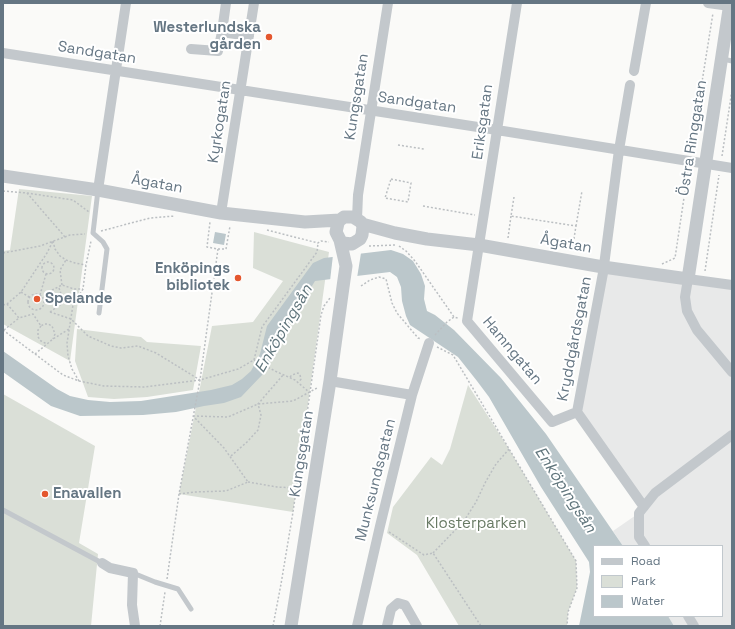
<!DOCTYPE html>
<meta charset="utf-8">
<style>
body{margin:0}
#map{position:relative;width:735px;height:629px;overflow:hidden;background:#fafaf8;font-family:"Space Grotesk",sans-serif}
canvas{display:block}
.frame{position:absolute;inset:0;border:4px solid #657683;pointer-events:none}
.legend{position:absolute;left:593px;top:545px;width:130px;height:72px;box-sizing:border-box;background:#fff;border:1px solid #c1c8cd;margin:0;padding:5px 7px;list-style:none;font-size:12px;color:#657683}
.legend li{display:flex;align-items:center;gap:8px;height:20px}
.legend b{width:20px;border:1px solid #c1c8cd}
</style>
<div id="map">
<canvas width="735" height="629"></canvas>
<div class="frame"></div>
<ul class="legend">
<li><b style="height:5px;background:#c3c8cc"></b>Road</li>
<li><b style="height:11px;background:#dadfd7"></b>Park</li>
<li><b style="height:11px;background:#bbc7cb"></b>Water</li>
</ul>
</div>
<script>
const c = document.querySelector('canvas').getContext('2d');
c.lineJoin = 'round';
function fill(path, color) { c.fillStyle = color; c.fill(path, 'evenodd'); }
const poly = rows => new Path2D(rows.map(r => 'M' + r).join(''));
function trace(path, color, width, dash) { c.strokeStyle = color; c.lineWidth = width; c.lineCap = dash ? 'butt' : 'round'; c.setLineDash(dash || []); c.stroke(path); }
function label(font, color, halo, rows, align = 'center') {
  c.font = font + ' "Space Grotesk",sans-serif'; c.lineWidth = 4; c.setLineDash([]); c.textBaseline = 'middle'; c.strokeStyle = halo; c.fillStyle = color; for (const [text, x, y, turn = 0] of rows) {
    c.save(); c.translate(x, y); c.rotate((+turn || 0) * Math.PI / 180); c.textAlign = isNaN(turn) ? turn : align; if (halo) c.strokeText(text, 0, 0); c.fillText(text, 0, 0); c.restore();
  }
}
fill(poly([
 [603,267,732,285,732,626,674,626,668,616,722,616,722,546,623,546,613,531,639,513,644,507,577,412]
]), '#e8e9e9');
fill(poly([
 [19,189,92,196,70,361,3,324,3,251,10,250],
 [254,232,329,252,293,512,179,494,212,326,253,322,283,281,253,268],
 [77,329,141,337,147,342,201,346,193,390,147,397,114,399,88,397,75,361],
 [468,385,509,449,576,561,577,588,568,612,567,626,459,626,417,555,387,533,393,507,431,457,442,465,450,449],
 [3,394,95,446,79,543,98,554,91,626,3,626]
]), '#dadfd7');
fill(poly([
 [215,232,226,234,224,245,213,243],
 [391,250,403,254,413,261,421,274,425,286,424,299,427,311,435,315,454,330,501,378,546,434,623,546,594,546,594,616,668,616,674,626,579,626,590,572,589,562,541,487,489,397,477,381,458,357,410,325,406,316,402,301,401,287,397,277,390,272,315,281,276,345,263,374,241,397,224,403,204,406,176,412,143,415,80,416,51,406,3,372,3,351,57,389,70,396,88,400,110,402,141,401,211,390,232,385,242,379,251,371,260,354,267,326,313,263,324,258]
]), '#bbc7cb');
fill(poly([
 [361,253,357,278,330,281,333,255]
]), '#fafaf8');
trace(poly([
 [398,145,424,149],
 [691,151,713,13],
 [722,156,732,90],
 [391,179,411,183,408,202,385,198,391,179],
 [3,191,27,193,73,200,89,212],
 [27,193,65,237],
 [514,197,511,216,576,226,572,251],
 [423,206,475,215],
 [576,226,582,191],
 [267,230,318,243,321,241,329,242],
 [101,231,150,218,175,216],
 [508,238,511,216],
 [53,241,55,249,60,256,66,260,75,263,86,265],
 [369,246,396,245],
 [399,246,406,251,415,261,454,317],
 [218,249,226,249,230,226],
 [3,253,40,246,70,235,85,234],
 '42 268a6 6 0 1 1 12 0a6 6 0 1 1-12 0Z',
 [662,264,675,258,688,171],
 [705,271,719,175],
 [62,285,60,270,66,260],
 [361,286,370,280,379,277,386,279,392,303,397,313,418,338,421,339],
 [59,288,64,302,73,305],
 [21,292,29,297],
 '28 302a8 8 0 1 1 16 0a8 8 0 1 1-16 0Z',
 [40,295,46,274],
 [44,302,47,302,52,290,62,285,74,289,83,289],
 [7,304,19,318,33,314,41,326,44,324,48,324,52,326,55,334,53,339],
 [3,305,7,304,21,292,47,253,53,241],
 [50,312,71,319,88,336,111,346,121,348,138,346,156,353,200,380],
 [50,312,64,302],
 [41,326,38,330,38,337,41,341,47,344],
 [3,330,63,375,79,381,104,386,144,387,200,380,238,369,254,360,262,327,317,252,318,243],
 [4,330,19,318],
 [435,335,447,322,454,317,458,318],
 [437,347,453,355,576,561,577,588,568,612,567,626],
 [35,354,53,339,69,329],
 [254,360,275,371,295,380,309,392],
 [290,377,292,375,298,373,300,375,301,379,299,382],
 [79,381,72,369,68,356,67,343,73,305,83,289,86,265,91,241],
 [193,416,228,417,258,404,293,401,317,388],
 [231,456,247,442,258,430,261,415,258,404,283,375],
 [248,482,277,487,296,488],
 [179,494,194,492,226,491,248,482,224,448,193,416],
 [389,532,424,555,433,553,481,626],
 [433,553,464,521,476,502,486,481,496,464,509,449],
 [167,579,179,494,200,380,218,249,207,247,210,222],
 [160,626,165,592],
 [273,626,281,584,293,512,321,315,324,306,330,298]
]), '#bbbfc2', 1.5, [2, 2]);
trace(poly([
 [723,59,732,61],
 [98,190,93,233,103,242,107,249,99,313],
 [3,510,102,563],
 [133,573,155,582,178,589,191,609]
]), '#c3c8cc', 5);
trace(poly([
 [226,3,222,32,249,36],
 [517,3,467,321,552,422,577,412,603,273,619,150,630,85],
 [708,3,730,6],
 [191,49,218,51,222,32],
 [3,53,497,130,732,168],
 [634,71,646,3],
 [98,190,126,3],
 [221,213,254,3],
 [357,219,358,195,388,3],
 [732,285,688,279,685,297,687,311,697,330,732,372],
 [330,381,412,395],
 [577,412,644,507],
 [645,546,639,537,639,513,655,493,732,435],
 [102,563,110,568,133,573,132,605,135,626],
 [688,616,694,626],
 [357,626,380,526,412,395,429,343],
 [387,626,391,609,398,603,405,605,417,626]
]), '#c3c8cc', 10);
trace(poly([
 [3,176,98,190,221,213,305,222,340,220,344,217,353,217,361,222,363,226,362,235,360,239,352,244,343,243,340,240,336,232,338,223,340,220],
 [362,224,395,233,427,239,479,245,603,267,688,279,730,3],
 [291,626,330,381,343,287,346,266,340,240]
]), '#c3c8cc', 13);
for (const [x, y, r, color] of [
 [269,37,4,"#e4572e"],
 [238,278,4,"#e4572e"],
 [37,299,4,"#e4572e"],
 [45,494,4,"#e4572e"]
]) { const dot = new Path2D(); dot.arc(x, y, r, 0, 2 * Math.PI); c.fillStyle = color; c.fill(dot); trace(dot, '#fff', 1.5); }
label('bold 15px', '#657683', '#fff', [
 ["Westerlundska",261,28],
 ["gården",261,45],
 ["Enköpings",230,269],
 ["bibliotek",230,286],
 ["Spelande",45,299,"left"],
 ["Enavallen",53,494,"left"]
], 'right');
label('15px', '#657683', '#fff', [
 ["Sandgatan",97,53,9],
 ["Kungsgatan",357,97,-81],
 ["Sandgatan",417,103,8],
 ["Kyrkogatan",220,122,-81],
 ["Eriksgatan",483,122,-82],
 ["Östra Ringgatan",693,138,-81],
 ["Ågatan",157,184,10],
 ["Ågatan",566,244,10],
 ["Kryddgårdsgatan",575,339,-79],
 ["Hamngatan",512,351,50],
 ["Kungsgatan",302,454,-81],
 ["Munksundsgatan",376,480,-76]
]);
label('15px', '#687a64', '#fff', [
 ["Klosterparken",476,524]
]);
label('italic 16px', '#60757c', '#fff', [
 ["Enköpingsån",284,329,-60],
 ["Enköpingsån",565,490,57]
]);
</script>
